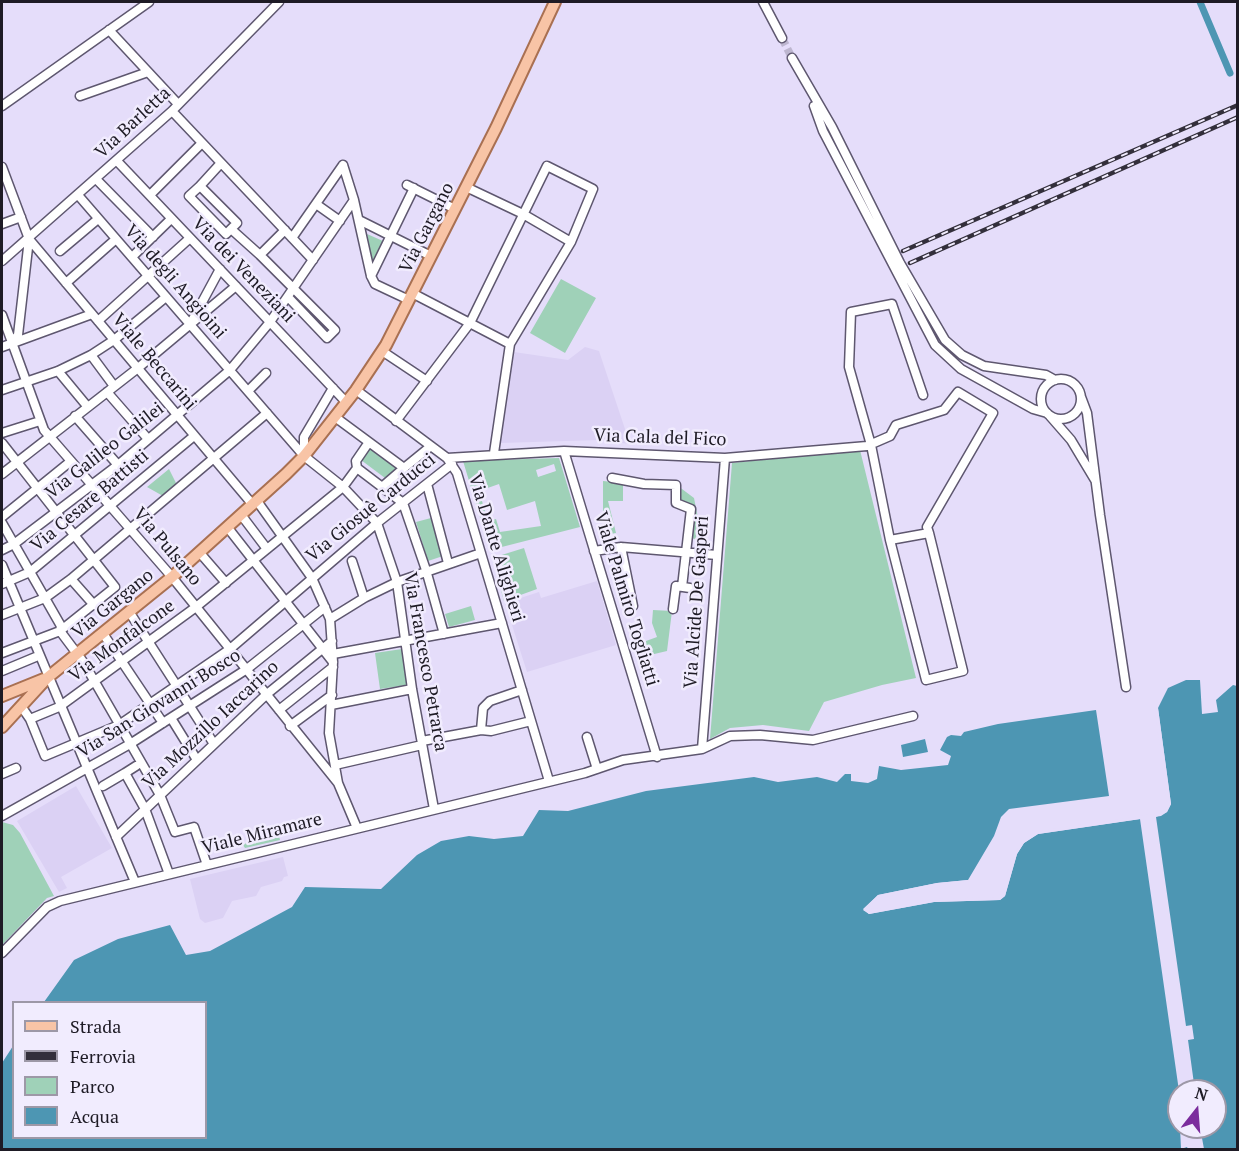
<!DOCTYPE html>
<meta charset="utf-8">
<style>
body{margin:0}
#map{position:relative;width:1239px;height:1151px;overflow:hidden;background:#e5ddfa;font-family:"PT Serif",serif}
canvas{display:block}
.frame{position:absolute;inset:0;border:3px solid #1e1b25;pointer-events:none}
.legend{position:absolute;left:12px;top:1001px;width:195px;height:138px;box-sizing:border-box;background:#f1ecfe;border:2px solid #9d98a7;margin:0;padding:8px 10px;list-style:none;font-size:18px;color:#1e1b25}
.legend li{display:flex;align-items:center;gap:12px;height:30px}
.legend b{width:30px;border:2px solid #9d98a7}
.north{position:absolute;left:1167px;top:1079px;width:60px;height:60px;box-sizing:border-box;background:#f1ecfe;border:2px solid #9d98a7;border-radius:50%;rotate:17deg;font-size:16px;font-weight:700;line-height:24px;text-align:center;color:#1e1b25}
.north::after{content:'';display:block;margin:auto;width:21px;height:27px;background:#7b2c9d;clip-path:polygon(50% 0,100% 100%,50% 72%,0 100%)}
</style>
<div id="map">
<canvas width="1239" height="1151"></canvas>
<div class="frame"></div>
<ul class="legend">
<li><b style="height:8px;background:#f8c4a6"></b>Strada</li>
<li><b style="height:8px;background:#332f3b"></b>Ferrovia</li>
<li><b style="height:16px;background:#9fd1b8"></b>Parco</li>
<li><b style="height:16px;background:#4d96b3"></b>Acqua</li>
</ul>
<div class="north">N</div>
</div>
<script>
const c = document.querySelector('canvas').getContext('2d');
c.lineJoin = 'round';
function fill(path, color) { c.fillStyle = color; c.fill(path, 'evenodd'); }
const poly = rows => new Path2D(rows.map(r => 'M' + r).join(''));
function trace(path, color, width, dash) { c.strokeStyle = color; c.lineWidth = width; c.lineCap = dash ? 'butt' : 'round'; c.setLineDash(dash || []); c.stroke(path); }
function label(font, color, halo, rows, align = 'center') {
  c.font = font + ' "PT Serif",serif'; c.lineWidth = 5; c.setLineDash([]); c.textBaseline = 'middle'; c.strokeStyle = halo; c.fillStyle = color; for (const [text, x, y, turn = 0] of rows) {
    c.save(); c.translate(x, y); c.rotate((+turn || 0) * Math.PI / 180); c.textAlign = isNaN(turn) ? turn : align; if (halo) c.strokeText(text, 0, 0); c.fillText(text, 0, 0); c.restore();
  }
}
fill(poly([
 [585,347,599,351,630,444,599,440,500,443,514,352,568,360],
 [597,581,616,645,527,672,505,603,539,592,541,598],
 [76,786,112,848,61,877,67,888,59,892,17,821],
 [283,857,288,876,284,877,282,881,261,887,256,896,232,901,223,918,205,923,200,919,190,879]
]), '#dbd1f4');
fill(poly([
 [367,234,383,241,373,263,372,263],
 [561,279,596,298,565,353,530,333],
 [370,447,398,468,385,478,361,460],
 [860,450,916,678,882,685,824,702,809,731,763,725,730,728,710,739,732,463],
 [559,458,580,527,490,550,463,461],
 [554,464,556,471,538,477,536,470],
 [499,484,507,510,535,501,541,526,500,532,496,519,488,521,479,491],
 [169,469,177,485,163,496,147,487],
 [603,481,623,483,623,501,608,501,616,533,610,534,603,513],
 [678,486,694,498,698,518,696,539,689,538,693,509,677,499],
 [431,518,443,556,428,561,416,522],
 [524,548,537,589,504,601,492,558],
 [471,606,475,620,449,627,445,614],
 [653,610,672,611,667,651,650,655,643,649,646,641,657,637,652,623],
 [402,649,407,685,380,689,375,653],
 [2,822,13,825,20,833,54,896,47,898,2,945],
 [278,832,280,840,245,848,243,845,248,842,250,845]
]), '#9fd1b8');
fill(poly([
 [1186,680,1200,680,1202,714,1218,712,1216,700,1233,685,1237,686,1237,1149,2,1150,2,1063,13,1046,14,1138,206,1138,206,1002,44,1002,74,960,118,939,170,925,186,955,210,951,292,907,305,887,381,889,417,855,441,841,469,836,494,839,523,836,539,810,568,811,646,791,754,777,778,782,817,777,837,782,845,774,851,774,851,781,868,783,877,779,879,766,901,770,948,765,951,756,940,750,947,737,951,735,961,736,964,732,998,724,1096,710,1109,796,1009,809,1001,817,994,836,968,880,937,883,878,895,863,909,869,914,934,902,1000,900,1005,896,1017,854,1024,843,1038,834,1161,816,1167,812,1171,804,1158,708,1168,688],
 [1179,1091,1215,1091,1215,1127,1179,1127],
 [925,739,928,752,903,757,901,745]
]), '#4d96b3');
fill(poly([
 [1158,708,1171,804,1167,812,1156,817,1186,1026,1192,1025,1194,1039,1188,1040,1195,1091,1179,1091,1140,819,1038,834,1024,843,1017,854,1005,896,1000,900,934,902,869,914,863,910,878,895,937,883,968,880,971,881,880,898,867,909,890,908,934,899,999,897,1015,853,1022,841,1036,831,1160,813,1165,810,1167,804,1155,709],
 [1180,1127,1200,1127,1204,1149,1188,1149,1187,1147,1181,1149]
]), '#e5ddfa');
trace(poly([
 [1200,2,1230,73]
]), '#4d96b3', 7);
trace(poly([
 [782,38,792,58]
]), '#bdb6cf', 8, [8, 4]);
const minor = poly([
 [763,2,782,38],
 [109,30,178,104],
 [792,58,832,127,900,263,945,340,962,355,984,366,1046,375,1055,380],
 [80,96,148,72],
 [2,106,149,2],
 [814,106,823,131,935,345,961,369,1033,409,1047,413],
 [172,111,313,260],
 [117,161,346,402],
 [2,167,29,239,18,335,12,343],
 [96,179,153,237],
 [407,185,455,209],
 [200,186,237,223,226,234,189,196,200,186],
 [200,186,221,163],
 [466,187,523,214,571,242,510,344,494,453],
 [78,195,304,456,343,487,377,523,397,582,412,689,434,809],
 [150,195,202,143],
 [354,200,371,276,375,284,409,300],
 [316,204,340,221],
 [359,220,431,256],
 [2,224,21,217],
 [231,229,260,255],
 [285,230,260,255,335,330,327,338,288,297],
 [292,238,343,165],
 [29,239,253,505],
 [60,251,98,219],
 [132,257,171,219],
 [2,261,172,111,279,2],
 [371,276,414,188],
 [66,283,116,239],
 [412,293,510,344],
 [2,315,44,430,172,577,338,783],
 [193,319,220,269],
 [98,321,190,238],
 [2,347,92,314],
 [382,351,427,381],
 [91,355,114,386],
 [58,371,87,406],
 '1041 399a20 20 0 1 1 40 0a20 20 0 1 1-40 0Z',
 [2,390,58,371,91,355,114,340,166,297],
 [356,390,447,458,457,473,549,781],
 [248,391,266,373],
 [107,392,148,439],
 [1081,397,1087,413,1100,515,1126,687],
 [75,416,118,465],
 [1050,416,1071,440,1095,480],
 [335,417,404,468,431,446],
 [396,421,470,323,547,166,593,189,571,242],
 [2,433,40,421],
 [2,443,115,587,60,631,2,653],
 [564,451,657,757],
 [304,456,304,437,333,388],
 [447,458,564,451,725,458,867,446,890,436,896,425,944,410,958,392,993,413,927,527,929,533],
 [357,468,403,503,426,570,444,634],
 [2,474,138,368,236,286],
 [612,478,644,484,676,485,676,503,691,509,682,587],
 [427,484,448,563],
 [382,487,404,468],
 [257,501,312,578,330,619,333,662,329,733,338,783,357,828],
 [242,516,267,549],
 [2,517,71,461],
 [2,523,61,626,60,631,84,663,160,795,175,832,194,827,207,865],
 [228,528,333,662],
 [890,540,929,533,963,671,926,680,890,540,871,445,849,367,851,312,892,304,923,395],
 [621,547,633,606],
 [2,550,14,544,118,465,230,370,270,322,354,200,343,165],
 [594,551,621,547,717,555],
 [200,553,226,583],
 [352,561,364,598],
 [2,565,135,882],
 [71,579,94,605],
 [2,584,30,572,194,436],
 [673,609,676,586,690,588],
 [130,613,214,744],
 [2,615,45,598,71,579,267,413],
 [330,619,364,598,397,582,481,553],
 [104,635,163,723],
 [333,654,502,623],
 [2,671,38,656],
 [331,705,412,689],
 [21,706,30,719,45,756,119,725,230,649,377,523,452,464],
 [279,710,333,667],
 [171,718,197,760],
 [30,719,59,707,196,607,343,487,357,468,356,461,369,442],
 [290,726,332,695],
 [481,730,483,708,490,701,522,690],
 [587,737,597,769],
 [422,741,481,730,491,731,531,721],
 [702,749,725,458],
 [335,765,422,745],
 [125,773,136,766],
 [2,774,16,768],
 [103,786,125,773,145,809,169,874],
 [2,816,130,744,247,669,325,607],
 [116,837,267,694,332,641],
 [2,953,47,907,60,901,585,773,623,760,702,749,730,736,760,735,813,740,913,716]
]);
const major = poly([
 [2,696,44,679],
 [2,727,47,678,172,577,286,474,304,456,356,390,386,345,496,128,555,2]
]);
trace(minor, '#5e576f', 11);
trace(major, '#a97052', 14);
trace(minor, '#fff', 8);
trace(major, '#f8c4a6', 10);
const rail = poly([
 [903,251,1238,105],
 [910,263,1238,117]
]);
trace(rail, '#332f3b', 4.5);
trace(rail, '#f1ecfe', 2, [7]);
label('18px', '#1e1b25', '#f1ecfe', [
 ["Via Barletta",133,123,-43],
 ["Via Gargano",427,228,-63],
 ["Via dei Veneziani",243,270,46],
 ["Via degli Angioini",175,282,49],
 ["Viale Beccarini",154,362,50],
 ["Via Cala del Fico",660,438,2],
 ["Via Galileo Galilei",105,451,-38],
 ["Via Cesare Battisti",90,501,-40],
 ["Via Giosuè Carducci",371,508,-39],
 ["Via Pulsano",167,547,50],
 ["Via Dante Alighieri",496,548,73],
 ["Viale Palmiro Togliatti",626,599,73],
 ["Via Alcide De Gasperi",697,602,-86],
 ["Via Gargano",113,604,-39],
 ["Via Monfalcone",122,641,-36],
 ["Via Francesco Petrarca",425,662,80],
 ["Via San Giovanni Bosco",159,704,-32],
 ["Via Mozzillo Iaccarino",211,725,-43],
 ["Viale Miramare",262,834,-14]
]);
</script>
